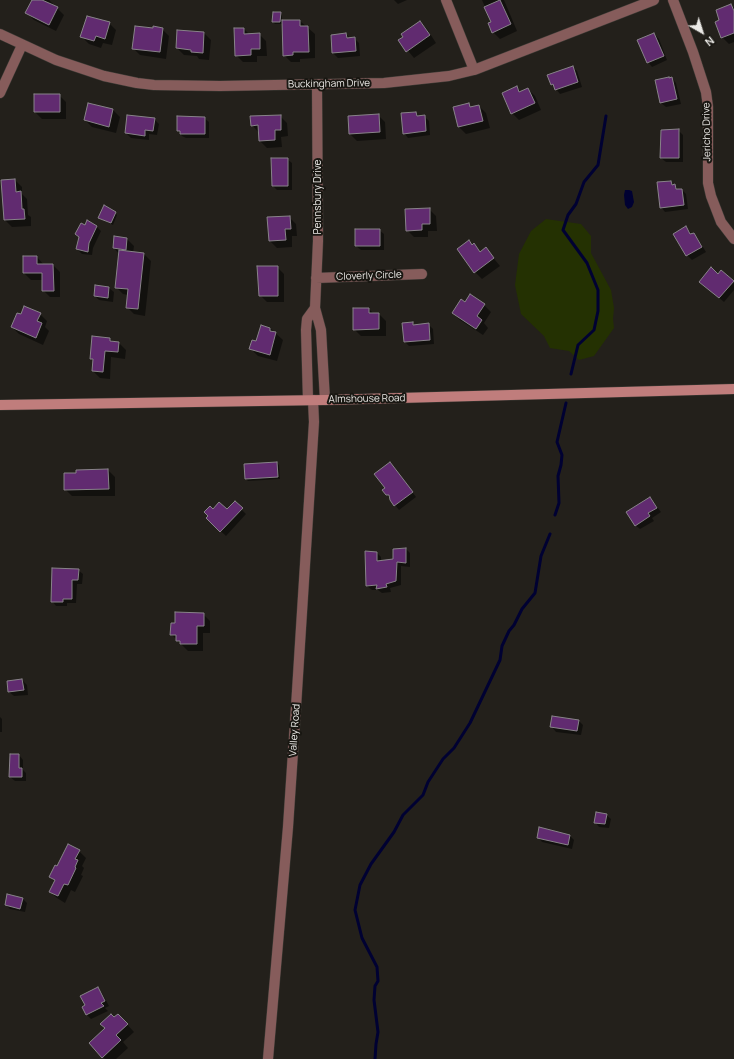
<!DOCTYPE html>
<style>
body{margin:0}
#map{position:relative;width:734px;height:1059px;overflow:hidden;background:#23201b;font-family:Manrope,sans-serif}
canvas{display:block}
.north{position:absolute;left:682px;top:12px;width:40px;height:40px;-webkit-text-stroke:3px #191712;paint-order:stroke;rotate:141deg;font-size:11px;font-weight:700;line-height:16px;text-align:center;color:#ebe9e6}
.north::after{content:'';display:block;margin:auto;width:14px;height:18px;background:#ebe9e6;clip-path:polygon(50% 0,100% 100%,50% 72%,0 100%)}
</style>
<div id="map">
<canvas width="734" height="1059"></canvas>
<div class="north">N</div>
</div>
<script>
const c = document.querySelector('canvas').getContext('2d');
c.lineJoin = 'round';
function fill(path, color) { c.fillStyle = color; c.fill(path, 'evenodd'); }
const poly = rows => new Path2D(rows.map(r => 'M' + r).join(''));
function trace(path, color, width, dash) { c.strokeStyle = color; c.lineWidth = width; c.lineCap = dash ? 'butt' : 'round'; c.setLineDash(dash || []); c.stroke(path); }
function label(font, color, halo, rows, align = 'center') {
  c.font = font + ' Manrope,sans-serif'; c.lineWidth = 4; c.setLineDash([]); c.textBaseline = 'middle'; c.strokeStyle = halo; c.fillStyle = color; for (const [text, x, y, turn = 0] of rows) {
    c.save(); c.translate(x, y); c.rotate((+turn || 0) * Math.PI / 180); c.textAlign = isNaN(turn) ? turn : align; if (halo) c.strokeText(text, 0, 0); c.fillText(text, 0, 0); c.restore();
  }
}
fill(poly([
 [546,219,581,224,591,236,591,253,611,290,614,308,613,319,614,328,594,356,579,360,569,351,550,348,544,336,521,314,515,285,519,254,531,231]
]), '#243102');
fill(poly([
 [625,190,629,190,632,191,634,202,632,207,628,209,625,205,624,195]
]), '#000132');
fill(poly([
 [33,0,49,0,53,4,52,6,57,8,64,15,56,31,34,20,27,13],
 [394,0,407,0,398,4],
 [482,0,504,0,517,31,500,39,493,32,492,23],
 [731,5,734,8,734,42,729,44,722,37,721,20],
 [280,13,282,15,282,21,300,21,315,34,315,58,300,59,300,62,291,62,284,55,283,24,275,24,273,22],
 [420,22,427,29,436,43,414,58,399,40],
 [109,23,116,30,112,45,103,43,101,48,89,44,82,37],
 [154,29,162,29,169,36,166,59,140,55,133,48],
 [244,29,249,34,259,34,266,41,267,56,257,56,257,62,243,62,236,55],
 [178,31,204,33,211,40,209,60,199,59,197,56,184,55,177,48],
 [346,34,350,38,354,38,359,43,360,56,338,58,333,53,332,36],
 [654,34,659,39,667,60,652,67,648,62],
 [572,67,577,71,582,87,560,94,552,84],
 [672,78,676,83,681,104,666,107,661,103,656,81],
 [517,88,521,92,528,89,535,96,541,110,519,120,512,113],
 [59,95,66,102,66,119,42,119,35,112],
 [89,104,113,110,120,117,116,133,92,127,85,120],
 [468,104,472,108,479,106,486,113,490,128,466,134,459,127,454,108],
 [416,113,420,117,424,116,429,121,430,135,408,138,404,133],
 [378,115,385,122,386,139,357,141,350,134],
 [280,116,287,123,288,136,281,137,282,147,267,148,260,141,259,133,252,125],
 [178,117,204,118,209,122,209,138,186,138,182,136,178,131],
 [154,119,159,124,157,135,149,134,149,140,131,138,126,133],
 [678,130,683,135,683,162,666,162,661,158],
 [287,159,292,163,292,190,277,190,273,186],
 [15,180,22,187,22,194,27,199,28,215,31,217,31,226,12,227,5,220],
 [671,182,679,190,682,190,686,194,688,209,665,212,661,207],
 [429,209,436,216,437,231,428,231,428,237,414,237,407,230],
 [115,213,117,215,113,225,99,217],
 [289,217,296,224,297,236,292,236,292,247,277,248,270,241,268,218],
 [85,226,96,226,101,231,93,248,92,255,82,254,77,249],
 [686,227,692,234,693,234,698,239,706,252,692,260,687,255,675,234],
 [379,230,384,234,384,250,361,250,356,246],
 [127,239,134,246,133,253,144,254,151,261,145,316,134,314,127,307,128,295,123,294,116,287,119,254,114,248],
 [474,245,481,252,486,249,500,266,482,279,475,272],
 [37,257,44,265,53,265,60,272,60,297,50,297,43,290,43,280,31,280,24,273],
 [277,267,284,274,284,302,267,302,260,295],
 [721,272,734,283,734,290,724,302,705,286],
 [96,286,109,288,114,292,113,302,99,300,95,296],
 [465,303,484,305,491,312,484,323,488,328,483,335,460,320,453,313],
 [369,309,374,314,379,314,386,321,386,336,361,336,354,329],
 [40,314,47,321,45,327,49,331,43,345,19,334,12,327,21,316],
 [413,323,415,326,428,324,433,329,434,344,409,346,405,342],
 [270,328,283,340,277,361,258,356,251,349],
 [110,339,114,342,119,343,126,350,125,359,111,357,110,379,100,378,93,371,94,362,91,358],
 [277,463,279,465,280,479,248,481,246,479],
 [394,468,416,497,399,510,387,495,387,488],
 [108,470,115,477,115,496,72,496,65,489],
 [650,498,661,512,652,518,654,521,640,529,635,525],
 [235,503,246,514,226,536,207,518,213,510,227,511],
 [406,549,410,553,410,567,401,566,401,585,390,588,391,592,382,593,378,590,372,590,367,586,377,553,381,557,381,561,394,560],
 [78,570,83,574,82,584,77,584,76,603,67,603,67,606,56,606,52,601],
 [203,614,210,621,210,633,203,633,203,651,188,651,171,634,176,624],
 [22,680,27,685,28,695,14,696,9,692,8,682],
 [0,717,2,719,2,732,0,732],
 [578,720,583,725,581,735,556,732,552,727],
 [19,755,23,760,23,770,26,773,26,781,15,781,10,777],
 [606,815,611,819,609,828,599,827,595,822],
 [570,836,574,840,572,849,542,842,538,837],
 [79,851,86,858,82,866,84,868,81,875,83,876,75,892,71,890,65,903,57,898,50,892,55,881,50,877,58,867],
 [22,898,27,903,25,912,10,909,6,905],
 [98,988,102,993,109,1006,105,1008,108,1011,91,1019,87,1015],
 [114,1019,125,1022,134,1032,123,1042,128,1048,116,1059,105,1059,90,1043]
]), '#0007');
trace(poly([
 [571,374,578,345,594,330,598,311,598,290,587,263,563,230,568,215,576,204,584,182,598,165,606,116],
 [555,515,559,503,558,476,561,465,562,455,557,442,566,403],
 [375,1059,376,1044,378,1032,374,1000,375,986,378,981,377,967,362,938,355,910,360,885,371,864,394,832,403,815,423,795,428,782,443,759,454,748,470,723,500,660,502,646,509,631,514,625,522,609,535,593,541,556,550,534]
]), '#000132', 3);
const building = poly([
 [32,0,42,0,58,7,49,25,25,13,32,0],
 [500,0,511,24,492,33,488,23,491,22,484,7,500,0],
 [731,4,734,11,734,33,721,38,715,22,719,20,716,10,731,4],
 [273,12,281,12,280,22,272,22,273,12],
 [87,16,110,22,105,39,96,36,94,41,80,37,87,16],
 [282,20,300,20,300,26,308,26,309,52,293,52,293,55,283,56,282,20],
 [420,21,430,35,406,52,398,40,403,37,401,34,420,21],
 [135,26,153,28,153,26,163,28,160,52,132,49,135,26],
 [234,28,244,28,244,34,260,33,260,49,251,49,251,55,235,56,234,28],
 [177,30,204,32,203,53,191,52,191,50,176,48,177,30],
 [346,33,347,38,355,37,356,51,332,53,331,35,346,33],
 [654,33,664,56,647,63,637,40,654,33],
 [573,66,578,82,555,90,553,84,551,85,547,75,573,66],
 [669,77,669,78,672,77,677,99,660,103,655,80,669,77],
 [517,86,519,92,528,88,535,103,511,114,502,93,517,86],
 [34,94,60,94,60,112,34,112,34,94],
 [88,103,113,109,109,127,84,120,88,103],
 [469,103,470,107,479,105,483,121,458,127,453,107,469,103],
 [416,112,417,116,425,115,426,131,403,134,401,113,416,112],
 [379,114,380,132,349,134,348,116,379,114],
 [127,115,155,118,153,131,145,130,145,136,125,133,127,115],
 [281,115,281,130,275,130,275,140,259,141,258,125,251,126,250,116,281,115],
 [177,116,205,117,205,134,180,134,180,131,177,131,177,116],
 [679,129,679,158,660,158,661,130,679,129],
 [271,158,288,158,288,186,272,186,271,158],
 [15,179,16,192,21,191,22,209,24,209,25,219,4,220,1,180,15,179],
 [671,181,672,185,675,184,676,189,682,189,684,205,660,208,657,182,671,181],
 [104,205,116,212,111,223,98,218,104,205],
 [430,208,430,224,422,224,422,230,406,231,405,209,430,208],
 [290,216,291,229,285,229,286,240,269,241,267,217,290,216],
 [87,220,97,226,89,243,88,252,76,249,79,237,75,234,81,223,85,225,87,220],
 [686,226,690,234,694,233,702,247,686,256,673,234,686,226],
 [355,229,380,229,380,246,355,246,355,229],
 [114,236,127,238,126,250,113,248,114,236],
 [469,240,472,245,474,243,480,252,486,247,494,258,474,273,457,249,469,240],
 [119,250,144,253,138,309,126,308,128,289,115,288,119,250],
 [23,256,37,256,37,264,53,264,54,291,42,291,42,273,23,273,23,256],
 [257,266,278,266,278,296,259,296,257,266],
 [711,267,718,274,721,270,734,281,719,298,699,282,711,267],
 [95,285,109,287,108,298,94,296,95,285],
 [470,294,485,304,477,316,482,320,476,329,452,313,461,299,465,302,470,294],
 [24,306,41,313,37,321,42,323,36,338,11,327,17,313,21,314,24,306],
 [353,308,369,308,369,313,379,313,379,329,353,330,353,308],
 [413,322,413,325,429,323,430,340,404,342,402,323,413,322],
 [261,325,270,328,270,331,276,332,270,355,249,349,252,340,256,341,261,325],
 [92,336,110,338,110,341,119,342,118,352,105,351,103,372,92,371,93,359,90,359,92,336],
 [277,462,278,477,245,479,244,464,277,462],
 [390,462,413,492,394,506,390,500,389,495,386,495,382,490,385,488,374,474,390,462],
 [108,469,109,489,64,490,64,473,76,473,76,470,108,469],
 [650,497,657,508,648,513,650,516,635,526,626,512,650,497],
 [235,501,243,508,220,532,206,518,208,516,204,512,210,506,213,509,219,502,227,509,235,501],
 [406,548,406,563,397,562,396,581,386,584,387,587,376,589,377,585,366,586,365,551,377,552,377,561,393,559,393,549,406,548],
 [52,568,79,569,78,580,72,580,72,599,63,599,63,602,51,602,52,568],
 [175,612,204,613,204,626,197,626,197,644,180,644,180,641,176,641,176,635,170,635,171,623,175,623,175,612],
 [22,679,24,690,8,692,7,681,22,679],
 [552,716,579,720,577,731,550,727,552,716],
 [10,754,19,754,19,768,22,768,22,777,9,777,10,754],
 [596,812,607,814,605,824,594,823,596,812],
 [539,827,570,835,568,845,537,838,539,827],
 [68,844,80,850,75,859,78,860,75,867,76,868,68,885,64,884,58,896,49,892,55,880,49,877,55,865,57,866,68,844],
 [7,894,23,898,20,909,5,905,7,894],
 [98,987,105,1001,101,1003,104,1006,86,1015,82,1007,85,1005,80,996,98,987],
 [111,1014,114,1017,118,1014,128,1024,116,1035,121,1040,102,1058,89,1043,105,1028,100,1024,111,1014]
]);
fill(building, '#612b70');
trace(building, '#888389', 1);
const street = poly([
 [446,0,474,70],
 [673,0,693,52,706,92,708,107,708,183,711,196,721,222,734,239],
 [0,34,56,60,104,76,137,83,154,85,220,86,384,83,449,76,474,70,654,0],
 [317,85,318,241,315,308,321,330,325,400],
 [0,93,22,45],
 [316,278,422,274],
 [308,400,306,330,307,319,315,308],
 [268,1059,288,827,296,707,314,422,313,400]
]);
const secondary = poly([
 [0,405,325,400,734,389]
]);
trace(street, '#3f3c37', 11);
trace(secondary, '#3f3c37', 11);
trace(street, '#865c5b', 10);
trace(secondary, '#c07d7c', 10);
label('10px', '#ebe9e6', '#191712', [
 ["Buckingham Drive",329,84,-1],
 ["Jericho Drive",707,132,-91],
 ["Pennsbury Drive",318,197,-90],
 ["Cloverly Circle",369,276,-2],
 ["Almshouse Road",367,399,-1],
 ["Valley Road",295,730,-86]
]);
</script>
